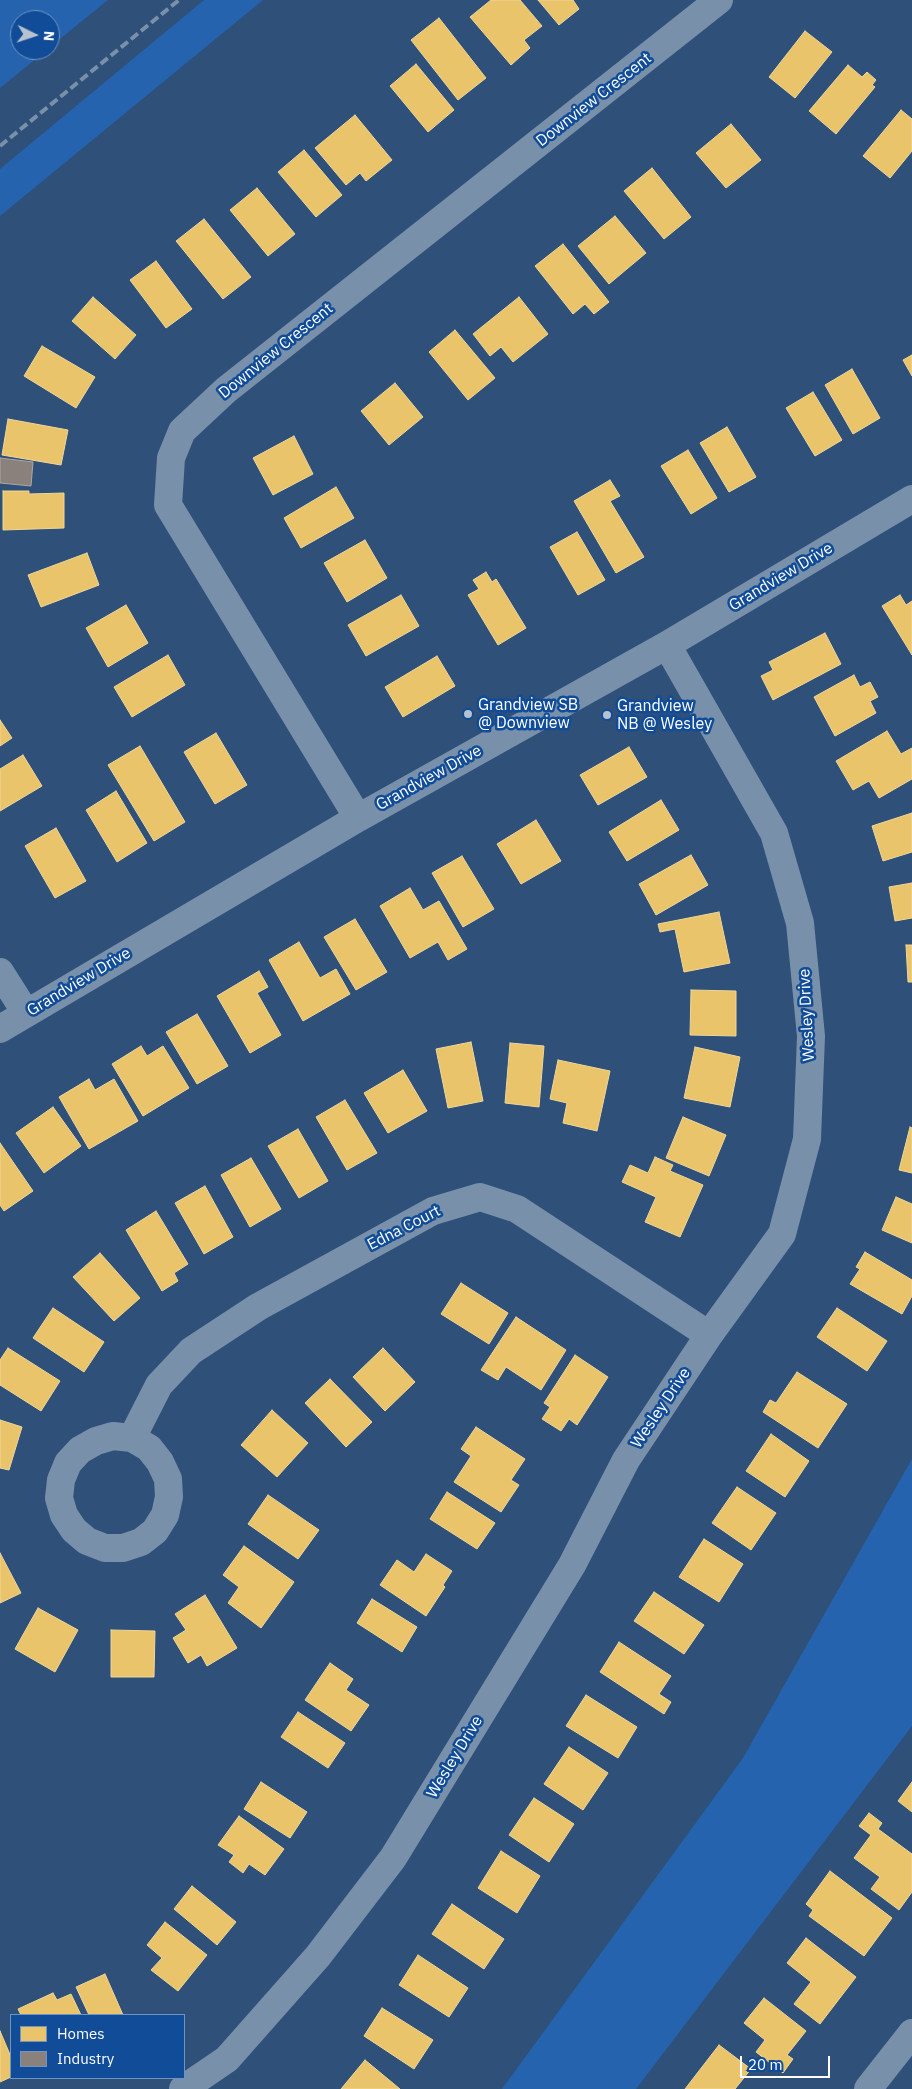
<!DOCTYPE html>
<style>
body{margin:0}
#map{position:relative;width:912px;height:2089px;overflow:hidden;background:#2f5079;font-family:"IBM Plex Sans",sans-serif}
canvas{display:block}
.legend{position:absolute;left:10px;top:2014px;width:175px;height:65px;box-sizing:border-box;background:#104c98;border:1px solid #7094c1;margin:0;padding:6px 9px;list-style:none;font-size:15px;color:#fff}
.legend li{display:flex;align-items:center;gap:10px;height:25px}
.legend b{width:25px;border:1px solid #7094c1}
.north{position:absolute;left:10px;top:10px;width:50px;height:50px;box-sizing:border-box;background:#104c98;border:1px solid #7094c1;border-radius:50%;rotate:94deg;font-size:14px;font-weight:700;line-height:20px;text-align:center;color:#fff}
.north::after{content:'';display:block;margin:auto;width:18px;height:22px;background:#b6c2d0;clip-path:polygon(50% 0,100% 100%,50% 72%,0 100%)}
.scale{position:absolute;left:740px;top:2056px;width:90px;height:22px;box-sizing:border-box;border:2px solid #fff;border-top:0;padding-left:6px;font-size:15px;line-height:18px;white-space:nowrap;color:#fff;-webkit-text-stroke:4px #104c98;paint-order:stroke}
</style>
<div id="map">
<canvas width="912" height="2089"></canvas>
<ul class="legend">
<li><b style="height:14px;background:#e9c46a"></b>Homes</li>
<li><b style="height:14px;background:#8a817c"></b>Industry</li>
</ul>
<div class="north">N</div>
<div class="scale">20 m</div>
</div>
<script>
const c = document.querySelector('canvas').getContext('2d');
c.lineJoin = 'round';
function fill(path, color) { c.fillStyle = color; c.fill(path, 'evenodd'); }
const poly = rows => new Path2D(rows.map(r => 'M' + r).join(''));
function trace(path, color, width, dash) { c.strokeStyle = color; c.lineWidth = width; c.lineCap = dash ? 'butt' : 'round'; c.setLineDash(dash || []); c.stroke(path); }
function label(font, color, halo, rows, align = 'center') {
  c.font = font + ' "IBM Plex Sans",sans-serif'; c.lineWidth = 5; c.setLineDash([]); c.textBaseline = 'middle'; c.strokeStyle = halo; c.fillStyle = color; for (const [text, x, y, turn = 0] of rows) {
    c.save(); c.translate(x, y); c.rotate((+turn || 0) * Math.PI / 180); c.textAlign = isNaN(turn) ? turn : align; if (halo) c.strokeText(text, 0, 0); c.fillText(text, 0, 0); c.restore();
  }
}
fill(poly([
 [0,0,108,0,50,47,50,20,20,20,20,50,47,50,0,88],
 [204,0,263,0,0,216,0,169],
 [912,1459,912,1726,636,2089,502,2089,743,1758]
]), '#2563af');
const homes = poly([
 [491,0,520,0,542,26,524,40,530,48,511,65,470,17,491,0],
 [538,0,573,0,579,9,559,25,538,0],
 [439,18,486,78,458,100,411,40,439,18],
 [805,31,832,52,795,98,769,77,805,31],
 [416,64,454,110,428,132,390,86,416,64],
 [848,65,862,77,867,72,876,80,872,85,875,87,836,134,809,111,848,65],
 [901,110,912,119,912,151,890,178,863,156,901,110],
 [355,115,392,160,366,181,360,173,346,185,315,148,355,115],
 [731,124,761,160,726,188,696,153,731,124],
 [304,150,342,195,316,217,278,172,304,150],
 [652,168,691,217,664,239,624,191,652,168],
 [257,188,295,234,268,256,230,210,257,188],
 [615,216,646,253,609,284,578,246,615,216],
 [204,219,251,277,223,299,176,241,204,219],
 [563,244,609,302,594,314,585,304,573,314,535,266,563,244],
 [156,261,192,309,166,328,130,280,156,261],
 [93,297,136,335,115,359,72,321,93,297],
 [519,297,548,334,513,362,501,347,490,356,473,334,519,297],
 [455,330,495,378,468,400,429,352,455,330],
 [42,346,95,377,76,408,24,376,42,346],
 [912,355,912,376,903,360,912,355],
 [852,369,880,418,853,434,825,385,852,369],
 [395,383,423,417,389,445,361,411,395,383],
 [813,392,842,440,815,456,786,408,813,392],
 [8,419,68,430,61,465,2,455,8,419],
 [727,427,756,477,729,492,700,443,727,427],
 [294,436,313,474,273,495,253,458,294,436],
 [688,450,717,498,691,514,661,466,688,450],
 [610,480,620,496,610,501,644,557,616,573,574,501,610,480],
 [336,487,354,518,301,548,284,518,336,487],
 [3,491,29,491,29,494,64,493,64,528,3,530,3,491],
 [577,532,605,580,578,595,550,547,577,532],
 [365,540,387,578,347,602,324,563,365,540],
 [87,553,99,585,41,607,28,575,87,553],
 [486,572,492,582,496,579,526,628,498,645,468,595,479,589,473,580,486,572],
 [401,595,419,626,366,656,348,625,401,595],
 [900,595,906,605,912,601,912,655,882,606,900,595],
 [126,605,148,643,108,667,86,628,126,605],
 [825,633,841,664,773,700,761,676,773,670,769,662,825,633],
 [168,655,185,685,132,717,114,687,168,655],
 [437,656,455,686,403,717,385,687,437,656],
 [854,675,860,687,870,682,878,697,870,701,876,713,835,736,814,697,854,675],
 [0,720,12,738,0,746,0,720],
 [887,731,901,754,912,748,912,779,879,798,869,781,853,790,836,761,887,731],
 [216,733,247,785,215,804,184,752,216,733],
 [140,746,185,822,154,841,108,765,140,746],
 [629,747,647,777,598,805,580,775,629,747],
 [23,755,42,786,0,811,0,769,23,755],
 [116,791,147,843,117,862,86,810,116,791],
 [661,800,679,830,627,861,609,832,661,800],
 [912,813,912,852,883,861,872,826,912,813],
 [536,820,561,861,521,884,497,844,536,820],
 [56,828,86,881,55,898,25,846,56,828],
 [691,855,708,885,656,915,639,884,691,855],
 [462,856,494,909,463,927,432,873,462,856],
 [912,883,912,918,895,921,889,887,912,883],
 [410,888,423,910,439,901,467,949,448,960,438,942,410,958,380,906,410,888],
 [719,912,730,963,684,972,675,929,660,932,658,924,719,912],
 [355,919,387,972,356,990,324,937,355,919],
 [299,942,320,978,336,969,350,994,303,1021,269,960,299,942],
 [906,945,912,945,912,982,908,982,906,945],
 [259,971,268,987,257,993,281,1035,250,1053,217,996,259,971],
 [691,990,736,991,736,1036,690,1035,691,990],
 [197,1014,228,1066,197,1084,166,1032,197,1014],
 [471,1042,483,1101,448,1108,436,1049,471,1042],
 [510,1043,544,1046,539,1107,505,1103,510,1043],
 [141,1046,147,1056,163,1046,189,1088,143,1116,112,1064,141,1046],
 [695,1047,740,1057,730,1107,684,1098,695,1047],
 [558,1060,610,1071,597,1131,563,1123,567,1103,550,1099,558,1060],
 [403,1070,427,1111,388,1133,364,1093,403,1070],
 [89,1079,95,1090,114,1079,138,1121,89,1149,59,1097,89,1079],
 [345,1100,377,1153,347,1170,316,1117,345,1100],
 [53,1107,81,1146,44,1173,16,1133,53,1107],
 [683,1117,726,1135,709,1176,666,1158,683,1117],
 [910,1127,912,1128,912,1173,899,1170,910,1127],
 [298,1129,328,1181,299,1198,268,1146,298,1129],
 [0,1143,33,1191,4,1211,0,1205,0,1143],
 [655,1157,673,1165,670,1171,703,1185,680,1237,645,1222,656,1197,622,1182,630,1165,648,1173,655,1157],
 [251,1158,281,1209,250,1227,221,1175,251,1158],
 [205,1186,233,1237,204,1254,175,1203,205,1186],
 [896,1197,912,1204,912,1243,882,1230,896,1197],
 [156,1211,188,1264,174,1273,178,1281,162,1291,126,1230,156,1211],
 [865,1252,912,1280,912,1296,902,1314,850,1284,860,1269,856,1267,865,1252],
 [100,1253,140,1298,114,1321,73,1277,100,1253],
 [461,1283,508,1313,489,1344,441,1314,461,1283],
 [53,1308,104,1342,84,1372,33,1338,53,1308],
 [837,1308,887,1341,867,1371,817,1337,837,1308],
 [516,1317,566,1350,541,1390,506,1367,498,1380,481,1370,516,1317],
 [8,1348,60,1381,41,1411,0,1385,0,1360,8,1348],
 [383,1348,415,1382,385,1411,353,1377,383,1348],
 [575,1355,608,1377,577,1425,569,1419,561,1431,542,1419,550,1407,544,1403,575,1355],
 [797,1372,847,1404,818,1448,763,1412,770,1400,776,1403,797,1372],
 [330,1379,372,1422,346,1447,305,1403,330,1379],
 [272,1410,308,1443,277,1477,241,1445,272,1410],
 [0,1420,22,1427,9,1470,0,1468,0,1420],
 [476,1427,525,1459,511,1480,519,1485,501,1512,454,1482,471,1456,461,1449,476,1427],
 [771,1434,809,1461,785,1497,746,1471,771,1434],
 [737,1487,776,1513,751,1550,712,1523,737,1487],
 [447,1492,495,1523,477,1549,430,1519,447,1492],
 [268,1495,319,1530,298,1559,248,1524,268,1495],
 [704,1539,743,1564,719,1602,679,1577,704,1539],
 [244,1546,294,1582,261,1628,228,1603,239,1587,223,1575,244,1546],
 [0,1553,21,1593,0,1603,0,1553],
 [426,1554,452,1571,443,1585,445,1587,426,1616,380,1585,397,1560,414,1572,426,1554],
 [654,1592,704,1625,684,1654,634,1621,654,1592],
 [205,1595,237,1648,207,1666,201,1655,188,1663,173,1638,186,1630,175,1614,205,1595],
 [372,1599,417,1627,402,1652,357,1623,372,1599],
 [38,1608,78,1630,55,1672,15,1649,38,1608],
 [111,1630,155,1631,154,1677,111,1677,111,1630],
 [619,1642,671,1676,659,1694,671,1702,664,1714,600,1672,619,1642],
 [330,1663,353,1679,346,1690,369,1705,351,1731,305,1700,330,1663],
 [586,1695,637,1727,618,1758,566,1726,586,1695],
 [298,1712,345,1743,328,1768,281,1737,298,1712],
 [569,1747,608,1773,583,1810,544,1784,569,1747],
 [261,1782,307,1812,290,1838,244,1809,261,1782],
 [912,1782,912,1812,898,1801,912,1782],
 [534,1798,574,1824,549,1862,509,1835,534,1798],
 [869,1813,882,1823,878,1829,912,1854,912,1892,899,1910,871,1889,880,1877,854,1858,871,1835,859,1826,869,1813],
 [239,1816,284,1849,265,1875,249,1864,243,1873,229,1862,234,1855,218,1845,239,1816],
 [501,1851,540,1876,517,1913,478,1888,501,1851],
 [830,1871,892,1918,864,1956,809,1916,813,1910,806,1904,830,1871],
 [192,1886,236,1922,217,1945,174,1909,192,1886],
 [452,1904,504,1939,484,1969,432,1934,452,1904],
 [165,1922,207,1955,178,1991,151,1970,162,1958,147,1945,165,1922],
 [806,1938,856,1977,820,2024,794,2004,811,1982,787,1963,806,1938],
 [418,1955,468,1988,449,2017,399,1985,418,1955],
 [105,1974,123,2015,89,2015,76,1987,105,1974],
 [53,1993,57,2000,71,1994,81,2015,21,2015,18,2009,53,1993],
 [764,1998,806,2031,787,2055,793,2059,783,2073,756,2052,765,2040,744,2023,764,1998],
 [382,2008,433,2040,414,2069,364,2036,382,2008],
 [0,2031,11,2057,11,2077,0,2082,0,2031],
 [719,2045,751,2069,735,2089,685,2089,719,2045],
 [365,2060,400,2089,341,2089,365,2060]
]);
fill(homes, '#e9c46a');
trace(homes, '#f0d697', 1);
const industry = poly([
 [0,458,33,462,31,486,0,483,0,458]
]);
fill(industry, '#8a817c');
trace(industry, '#ada7a3', 1);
trace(poly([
 [358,818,168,505,171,458,182,431,226,390,719,0],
 [0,972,26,1013],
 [0,1029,358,818,667,645,912,499],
 [132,1438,113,1436,96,1441,80,1450,68,1463,61,1480,59,1498,64,1515,74,1530,87,1541,105,1548,123,1548,141,1542,155,1531,165,1515,169,1497,168,1479,160,1462,149,1448,132,1438,159,1385,191,1351,258,1307,433,1211,480,1197,517,1209,709,1335],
 [183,2089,227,2059,318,1956,393,1858,572,1565,626,1460,709,1335,782,1234,807,1139,811,1036,800,923,774,833,667,645],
 [868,2089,912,2033]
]), '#7990ab', 28);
trace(poly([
 [0,146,179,0]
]), '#7a90aa', 4, [9, 4]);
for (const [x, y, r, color] of [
 [468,714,5,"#b6c2d0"],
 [607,715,5,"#b6c2d0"]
]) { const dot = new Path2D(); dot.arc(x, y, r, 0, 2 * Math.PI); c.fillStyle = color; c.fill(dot); trace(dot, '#104c98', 2); }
label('16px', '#fff', '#104c98', [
 ["Downview Crescent",594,100,-38],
 ["Downview Crescent",276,351,-39],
 ["Grandview Drive",781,577,-31],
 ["Grandview Drive",429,778,-29],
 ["Grandview Drive",79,982,-31],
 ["Wesley Drive",807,1015,-93],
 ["Edna Court",404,1228,-27],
 ["Wesley Drive",661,1408,-56],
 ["Wesley Drive",455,1757,-59]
]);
label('16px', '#fff', '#104c98', [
 ["Grandview SB",478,705],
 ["@ Downview",478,723],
 ["Grandview",617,706],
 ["NB @ Wesley",617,724]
], 'left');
</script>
